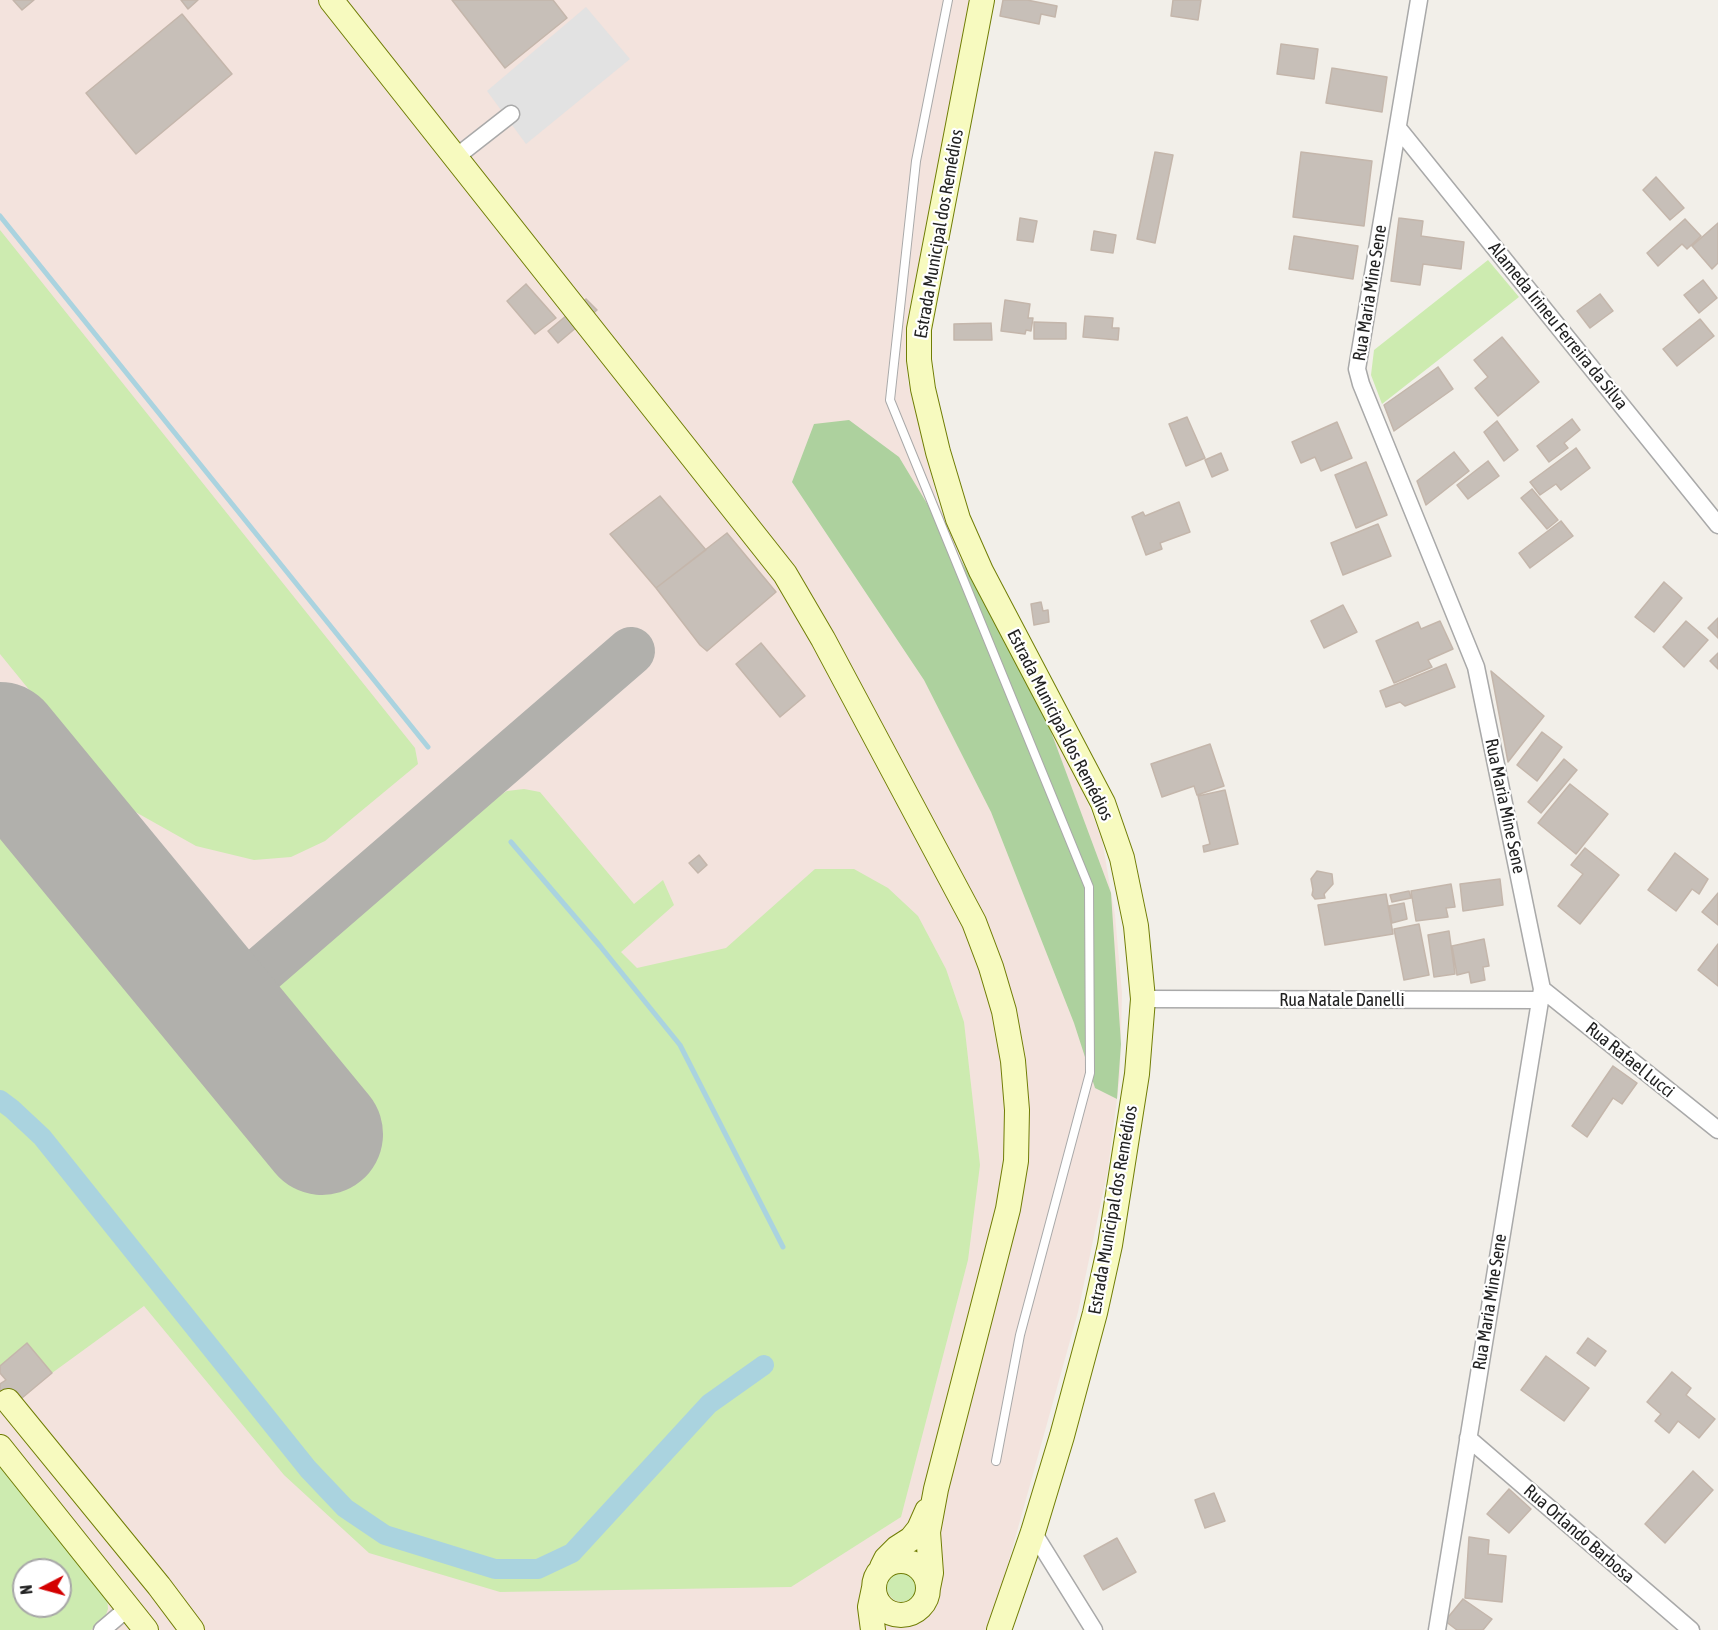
<!DOCTYPE html>
<meta charset="utf-8">
<style>
body{margin:0}
#map{position:relative;width:1718px;height:1630px;overflow:hidden;background:#f2efe9;font-family:"Asap Condensed",sans-serif}
canvas{display:block}
.north{position:absolute;left:12px;top:1558px;width:60px;height:60px;box-sizing:border-box;background:#fff;border:2px solid #a7a7a7;border-radius:50%;rotate:264deg;font-size:16px;font-weight:700;line-height:24px;text-align:center;color:#222}
.north::after{content:'';display:block;margin:auto;width:21px;height:27px;background:#d40000;clip-path:polygon(50% 0,100% 100%,50% 72%,0 100%)}
</style>
<div id="map">
<canvas width="1718" height="1630"></canvas>
<div class="north">N</div>
</div>
<script>
const c = document.querySelector('canvas').getContext('2d');
c.lineJoin = 'round';
function fill(path, color) { c.fillStyle = color; c.fill(path, 'evenodd'); }
const poly = rows => new Path2D(rows.map(r => 'M' + r).join(''));
function trace(path, color, width, dash) { c.strokeStyle = color; c.lineWidth = width; c.lineCap = dash ? 'butt' : 'round'; c.setLineDash(dash || []); c.stroke(path); }
function label(font, color, halo, rows, align = 'center') {
  c.font = font + ' "Asap Condensed",sans-serif'; c.lineWidth = 4.5; c.setLineDash([]); c.textBaseline = 'middle'; c.strokeStyle = halo; c.fillStyle = color; for (const [text, x, y, turn = 0] of rows) {
    c.save(); c.translate(x, y); c.rotate((+turn || 0) * Math.PI / 180); c.textAlign = isNaN(turn) ? turn : align; if (halo) c.strokeText(text, 0, 0); c.fillText(text, 0, 0); c.restore();
  }
}
fill(poly([
 [0,0,970,0,911,305,906,343,908,382,938,502,961,560,1080,783,1102,840,1115,915,1122,993,1120,1076,1117,1099,1108,1169,1078,1312,1001,1589,987,1630,0,1630],
 [24,1570,60,1570,60,1606,24,1606]
]), '#f3e3dd');
fill(poly([
 [0,230,415,748,418,764,325,841,291,857,254,860,196,846,123,805,0,654],
 [1488,260,1519,297,1382,404,1371,375,1374,350],
 [524,789,540,792,634,904,663,880,674,905,621,952,637,968,726,948,815,869,854,869,888,888,918,916,946,969,964,1022,980,1165,968,1260,901,1517,791,1587,500,1592,369,1553,284,1475,144,1306,52,1373,27,1343,0,1366,0,836,276,1171,364,1100,272,986,492,800,507,791],
 [0,1463,107,1596,108,1609,104,1620,91,1630,0,1630],
 [24,1570,60,1570,60,1606,24,1606],
 '887 1587a15 15 0 1 1 30 0a15 15 0 1 1-30 0Z'
]), '#cdebb0');
fill(poly([
 [849,420,899,457,961,560,1047,721,1111,893,1121,1044,1117,1099,1095,1088,1074,1023,991,812,924,680,792,482,814,424]
]), '#add19e');
fill(poly([
 [586,7,630,59,526,144,487,91]
]), '#e2e2e2');
trace(poly([
 [0,216,428,747],
 [511,842,600,946,680,1045,783,1247]
]), '#aad3df', 5);
trace(poly([
 [0,1100,12,1109,42,1137,308,1469,345,1508,385,1535,495,1569,538,1569,572,1553,709,1404,764,1365]
]), '#aad3df', 20);
trace(poly([
 [218,1008,631,651]
]), '#b1b0ac', 48);
trace(poly([
 [0,743,322,1134]
]), '#b1b0ac', 122);
const building = poly([
 [13,0,34,0,22,10,13,0],
 [181,0,198,0,188,9,181,0],
 [452,0,553,0,567,18,505,68,452,0],
 [1003,0,1027,0,1057,6,1055,17,1041,14,1039,24,1000,16,1003,0],
 [1173,0,1201,0,1198,20,1171,16,1173,0],
 [182,14,232,74,136,154,86,93,182,14],
 [1281,44,1318,49,1314,79,1277,74,1281,44],
 [1332,68,1387,77,1382,112,1326,103,1332,68],
 [1155,152,1173,155,1155,243,1137,239,1155,152],
 [1301,152,1372,161,1364,226,1293,217,1301,152],
 [1656,177,1684,208,1670,220,1643,190,1656,177],
 [1020,218,1037,221,1033,242,1017,240,1020,218],
 [1399,218,1423,221,1421,236,1464,242,1461,269,1423,264,1420,285,1391,281,1399,218],
 [1685,219,1701,236,1687,249,1682,244,1658,266,1647,253,1685,219],
 [1718,223,1718,263,1712,269,1692,246,1718,223],
 [1094,231,1116,235,1113,253,1091,250,1094,231],
 [1294,236,1358,246,1353,279,1289,269,1294,236],
 [1703,280,1717,298,1699,313,1684,295,1703,280],
 [526,284,556,318,535,334,507,301,526,284],
 [1600,294,1613,311,1590,328,1577,311,1600,294],
 [586,299,597,310,558,343,548,331,586,299],
 [1005,300,1030,304,1028,318,1033,318,1031,331,1026,330,1025,334,1001,331,1005,300],
 [1085,316,1113,318,1112,328,1119,328,1118,340,1083,337,1085,316],
 [1700,319,1714,336,1677,366,1663,349,1700,319],
 [1034,322,1066,323,1066,339,1034,339,1034,322],
 [991,323,992,340,954,340,954,324,991,323],
 [1502,337,1539,382,1498,416,1475,388,1488,377,1474,360,1502,337],
 [1438,367,1453,389,1394,431,1384,405,1438,367],
 [1187,417,1205,458,1186,466,1169,424,1187,417],
 [1572,419,1580,430,1564,443,1568,448,1549,462,1537,446,1572,419],
 [1497,421,1518,450,1504,461,1484,432,1497,421],
 [1337,422,1352,458,1321,471,1315,457,1301,463,1292,442,1337,422],
 [1576,448,1590,468,1561,490,1556,484,1540,495,1530,482,1576,448],
 [1454,452,1469,471,1426,505,1417,481,1454,452],
 [1221,453,1228,470,1212,477,1205,460,1221,453],
 [1488,461,1499,476,1468,499,1457,485,1488,461],
 [1366,462,1387,515,1356,528,1335,475,1366,462],
 [1532,489,1558,520,1547,529,1521,498,1532,489],
 [660,496,706,550,656,588,610,534,660,496],
 [1179,502,1190,532,1160,543,1162,549,1146,555,1132,517,1143,512,1145,516,1179,502],
 [1561,521,1573,536,1530,568,1519,553,1561,521],
 [1378,524,1391,556,1343,575,1331,543,1378,524],
 [727,533,776,592,707,651,700,645,656,588,727,533],
 [1664,582,1682,598,1654,632,1635,617,1664,582],
 [1041,602,1043,611,1048,610,1049,622,1034,625,1031,604,1041,602],
 [1343,605,1357,632,1324,648,1311,621,1343,605],
 [1718,618,1718,638,1708,628,1718,618],
 [1440,621,1453,649,1428,660,1432,667,1394,683,1376,641,1418,622,1421,629,1440,621],
 [1686,621,1708,640,1684,667,1663,647,1686,621],
 [761,643,805,696,780,717,736,664,761,643],
 [1718,653,1718,669,1710,661,1718,653],
 [1446,664,1455,687,1405,706,1400,702,1386,707,1380,691,1446,664],
 [1491,671,1544,716,1508,762,1491,671],
 [1542,732,1562,747,1537,781,1517,765,1542,732],
 [1210,744,1224,786,1197,795,1194,786,1162,797,1151,764,1210,744],
 [1564,759,1577,770,1541,813,1528,802,1564,759],
 [1570,784,1608,814,1576,854,1538,823,1570,784],
 [1225,790,1238,844,1204,852,1203,846,1210,844,1198,796,1225,790],
 [1585,848,1619,875,1580,924,1558,906,1583,874,1571,865,1585,848],
 [1675,853,1708,879,1699,894,1692,889,1676,911,1648,890,1675,853],
 [699,855,707,865,698,873,689,863,699,855],
 [1317,871,1332,874,1333,884,1324,894,1325,898,1315,899,1312,895,1313,890,1311,879,1317,871],
 [1500,879,1503,905,1463,911,1460,884,1500,879],
 [1451,884,1455,907,1446,908,1448,917,1416,921,1411,891,1451,884],
 [1409,891,1411,898,1392,902,1390,895,1409,891],
 [1718,893,1718,925,1702,912,1718,893],
 [1386,894,1393,934,1325,945,1318,905,1386,894],
 [1404,903,1407,919,1392,923,1389,906,1404,903],
 [1419,924,1429,975,1404,980,1394,929,1419,924],
 [1449,931,1455,974,1434,977,1428,935,1449,931],
 [1484,939,1489,966,1483,967,1485,980,1471,983,1469,972,1457,975,1452,946,1484,939],
 [1718,944,1718,986,1698,970,1718,944],
 [1613,1066,1637,1083,1622,1104,1613,1098,1587,1137,1572,1126,1613,1066],
 [1588,1338,1606,1351,1595,1366,1577,1353,1588,1338],
 [27,1343,52,1373,22,1398,17,1392,0,1406,0,1384,6,1380,0,1373,0,1366,27,1343],
 [1546,1356,1589,1388,1564,1421,1521,1390,1546,1356],
 [1672,1372,1691,1388,1686,1395,1715,1419,1699,1438,1678,1421,1669,1433,1655,1421,1661,1414,1647,1402,1672,1372],
 [1693,1471,1713,1490,1665,1543,1645,1524,1693,1471],
 [1509,1489,1531,1509,1509,1533,1487,1514,1509,1489],
 [1214,1493,1225,1521,1205,1528,1195,1500,1214,1493],
 [1469,1537,1489,1540,1488,1554,1506,1556,1502,1602,1465,1598,1469,1537],
 [1117,1538,1136,1572,1103,1590,1084,1556,1117,1538],
 [1463,1599,1492,1619,1483,1630,1457,1630,1445,1621,1463,1599]
]);
fill(building, '#c7bfb8');
trace(building, '#c4b6ab', 1.5);
const lane = poly([
 [948,0,916,161,890,400,1089,887,1090,1073,1020,1335,996,1461]
]);
const street = poly([
 [1419,0,1357,369,1361,384,1476,667,1542,989,1437,1630],
 [1398,128,1718,525],
 [456,157,511,114],
 [1542,989,1718,1130],
 [1143,999,1540,1000],
 [1468,1438,1691,1630],
 [1033,1532,1094,1630],
 [102,1630,128,1608]
]);
const secondary = poly([
 [331,0,785,574,823,639,974,922,991,967,1004,1011,1013,1061,1017,1110,1016,1161,1008,1209,936,1489,928,1532,931,1573,928,1588],
 [982,0,919,329,919,360,923,389,938,452,958,519,981,571,1103,803,1122,858,1136,926,1143,999,1137,1074,1110,1245,1095,1313,1062,1436,1033,1532,999,1630],
 [8,1401,159,1586,192,1630],
 [0,1447,146,1630],
 '874 1588a27 27 0 1 1 54 0a27 27 0 1 1-54 0Z',
 [882,1567,886,1559,897,1548,911,1539,919,1529,927,1511],
 [873,1630,870,1607,874,1588]
]);
trace(lane, '#a9a9a9', 10);
trace(street, '#a9a9a9', 19);
trace(secondary, '#707d05', 26);
trace(lane, '#fff', 8);
trace(street, '#fff', 16);
trace(secondary, '#f7fabf', 24);
label('18px', '#222', '#fff', [
 ["Estrada Municipal dos Remédios",939,234,-80],
 ["Rua Maria Mine Sene",1370,293,-81],
 ["Alameda Irineu Ferreira da Silva",1558,326,51],
 ["Estrada Municipal dos Remédios",1060,725,63],
 ["Rua Maria Mine Sene",1505,806,78],
 ["Rua Natale Danelli",1342,1000],
 ["Rua Rafael Lucci",1630,1060,39],
 ["Estrada Municipal dos Remédios",1113,1210,-80],
 ["Rua Maria Mine Sene",1490,1302,-81],
 ["Rua Orlando Barbosa",1579,1534,41]
]);
</script>
